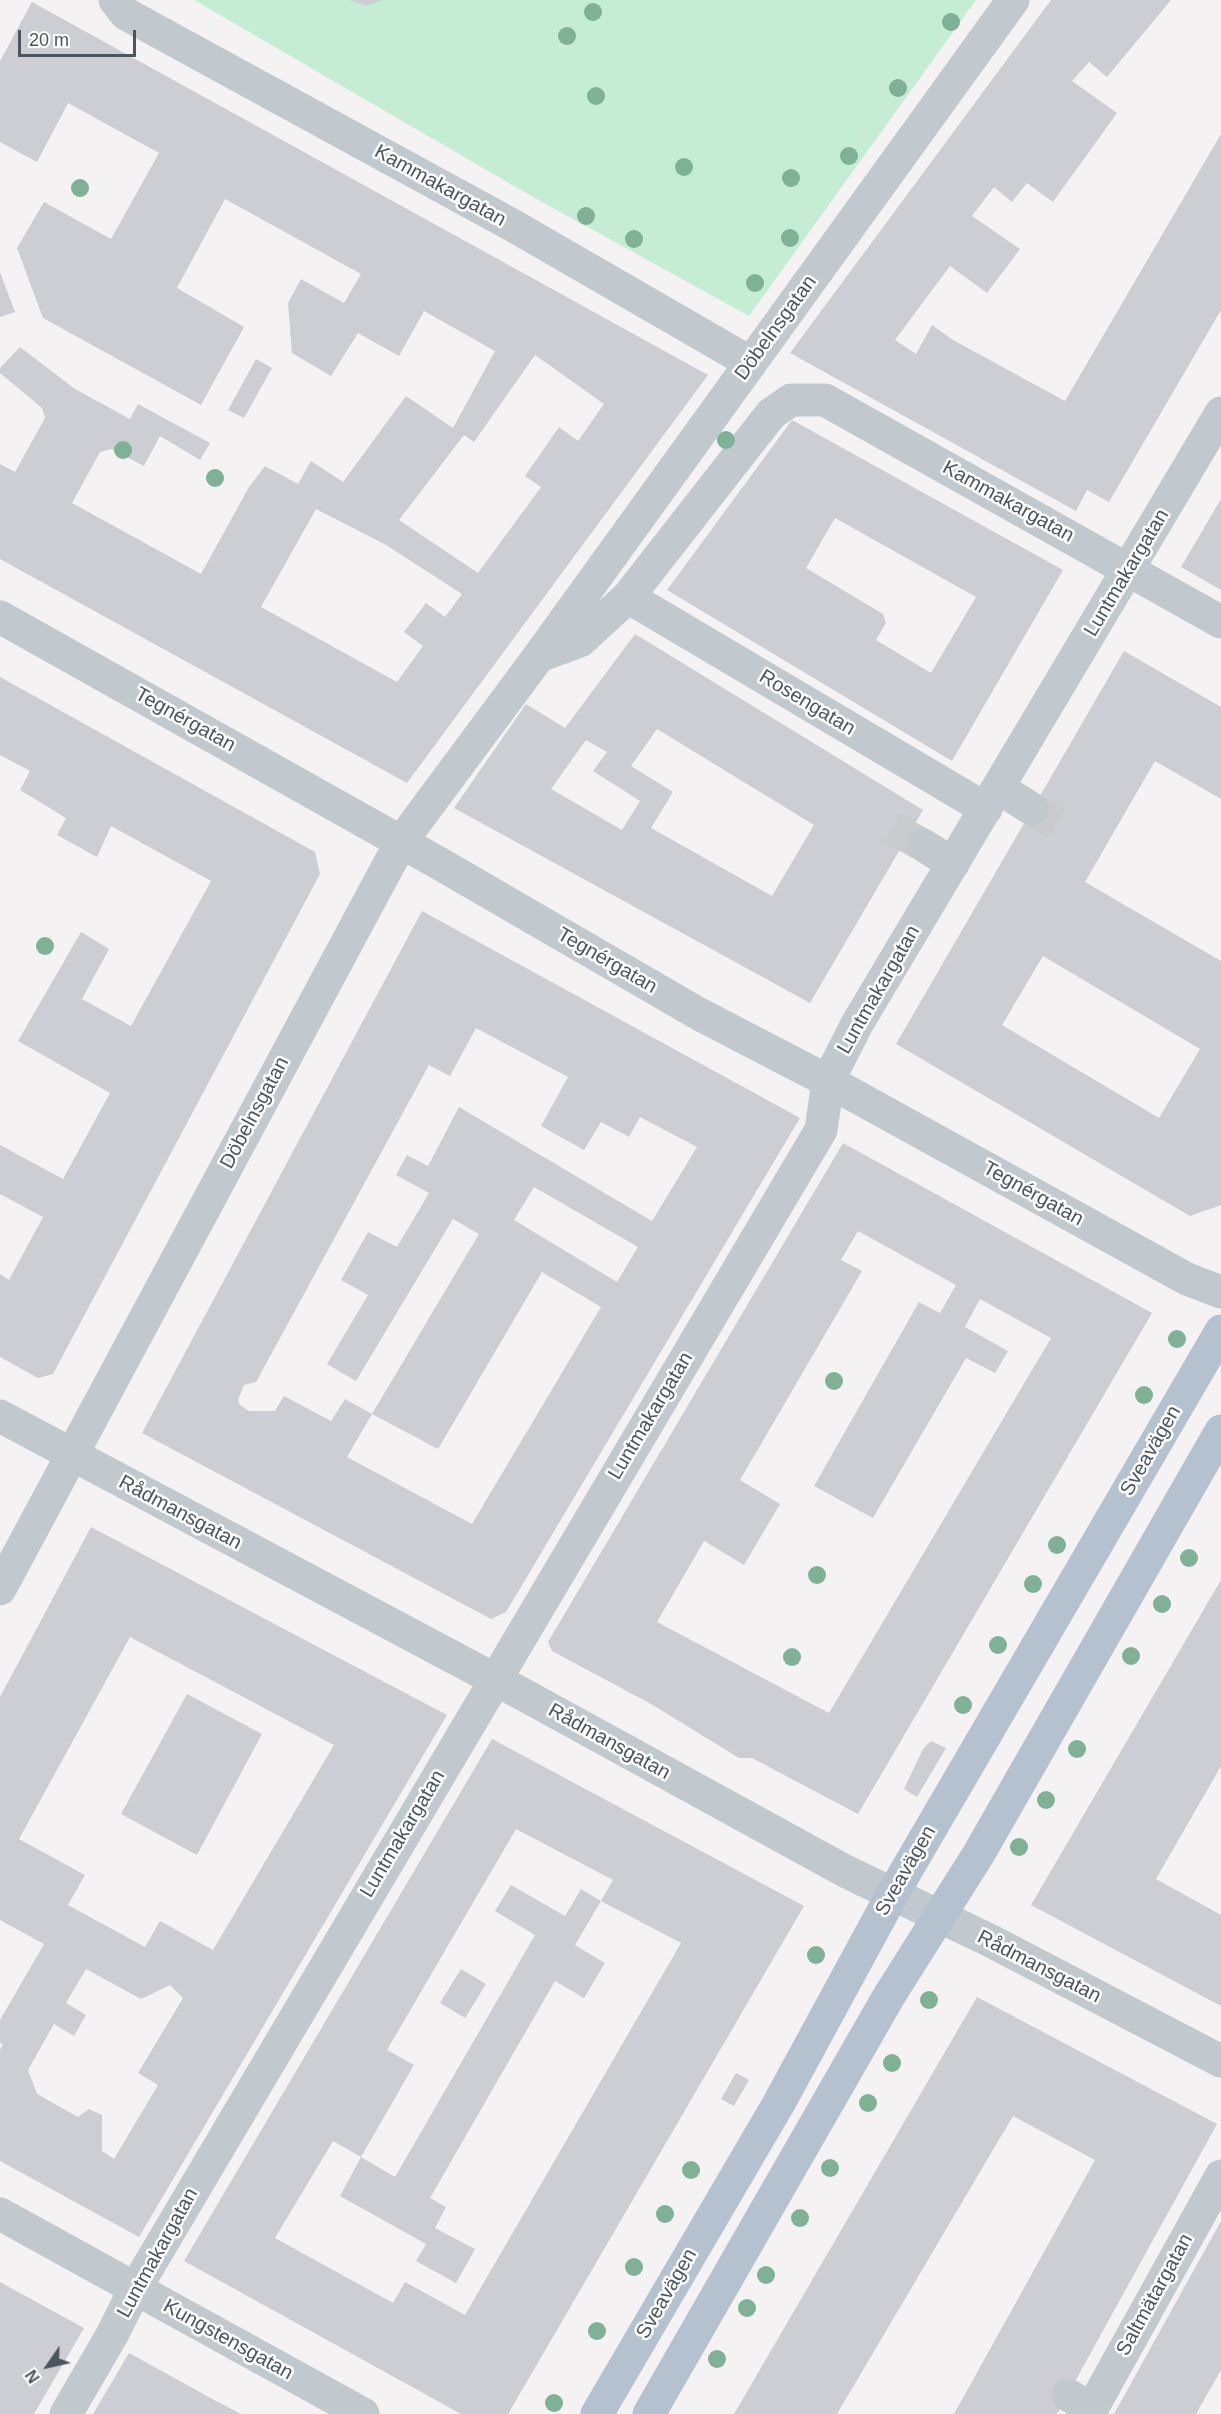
<!DOCTYPE html>
<meta charset="utf-8">
<style>
body{margin:0}
#map{position:relative;width:1221px;height:2414px;overflow:hidden;background:#f4f2f2;font-family:Helvetica,sans-serif}
canvas{display:block}
.north{position:absolute;left:18px;top:2336px;width:60px;height:60px;-webkit-text-stroke:4px #fff;paint-order:stroke;rotate:236deg;font-size:16px;font-weight:700;line-height:24px;text-align:center;color:#4b555e}
.north::after{content:'';display:block;margin:auto;width:21px;height:27px;background:#4b555e;clip-path:polygon(50% 0,100% 100%,50% 72%,0 100%)}
.scale{position:absolute;left:18px;top:30px;width:118px;height:27px;box-sizing:border-box;border:3px solid #4b555e;border-top:0;padding-left:8px;font-size:18px;line-height:21px;white-space:nowrap;color:#4b555e;-webkit-text-stroke:4px #fff;paint-order:stroke}
</style>
<div id="map">
<canvas width="1221" height="2414"></canvas>
<div class="north">N</div>
<div class="scale">20 m</div>
</div>
<script>
const c = document.querySelector('canvas').getContext('2d');
c.lineJoin = 'round';
function fill(path, color) { c.fillStyle = color; c.fill(path, 'evenodd'); }
const poly = rows => new Path2D(rows.map(r => 'M' + r).join(''));
function trace(path, color, width, dash) { c.strokeStyle = color; c.lineWidth = width; c.lineCap = dash ? 'butt' : 'round'; c.setLineDash(dash || []); c.stroke(path); }
function label(font, color, halo, rows, align = 'center') {
  c.font = font + ' Helvetica,sans-serif'; c.lineWidth = 5; c.setLineDash([]); c.textBaseline = 'middle'; c.strokeStyle = halo; c.fillStyle = color; for (const [text, x, y, turn = 0] of rows) {
    c.save(); c.translate(x, y); c.rotate((+turn || 0) * Math.PI / 180); c.textAlign = isNaN(turn) ? turn : align; if (halo) c.strokeText(text, 0, 0); c.fillText(text, 0, 0); c.restore();
  }
}
fill(poly([
 [194,0,976,0,749,316,526,193]
]), '#c5edd4');
fill(poly([
 [350,0,382,0,366,6],
 [1051,0,1171,0,1107,77,1089,62,1072,81,1117,113,1053,202,1027,183,1012,202,994,187,972,216,1020,249,987,293,950,266,895,340,916,354,932,325,953,340,1065,401,1221,134,1221,310,1109,502,1087,490,1076,511,790,353],
 [32,2,708,375,407,783,0,559,0,464,15,472,45,418,42,408,0,373,0,368,20,347,75,389,130,419,138,404,210,443,200,460,160,436,144,466,111,449,100,452,72,503,201,574,249,487,265,466,298,484,311,461,343,482,406,396,453,428,495,351,424,311,399,356,358,333,331,376,292,353,288,303,301,279,344,303,361,274,225,199,177,288,244,327,201,405,43,318,17,248,44,202,111,239,159,153,68,103,37,162,0,142,0,61],
 [535,355,604,404,578,441,559,427,525,476,541,487,478,573,399,520,464,435,474,442],
 [316,509,386,545,462,594,445,617,426,603,404,632,423,646,397,682,261,607],
 [0,272,15,312,0,317],
 [256,359,272,368,244,418,228,410],
 [792,420,1063,570,952,761,667,590],
 [835,518,976,597,931,673,876,640,886,623,883,614,806,568],
 [1221,499,1221,590,1181,567],
 [635,634,923,810,810,1003,454,808,526,704,565,728],
 [657,729,814,825,772,896,651,828,673,792,631,766],
 [586,740,607,752,593,771,640,801,622,830,551,789],
 [1124,651,1221,707,1221,799,1155,761,1085,882,1221,961,1221,1205,1190,1216,896,1044],
 [1043,956,1200,1049,1159,1118,1002,1025],
 [0,677,315,852,320,874,53,1374,38,1378,0,1357,0,1274,9,1280,43,1217,0,1194,0,1145,63,1179,110,1093,18,1041,81,932,109,949,82,999,131,1026,211,881,111,826,97,857,57,835,66,818,20,790,30,771,0,755],
 [422,911,800,1118,506,1612,491,1619,142,1433],
 [476,1028,568,1077,541,1126,584,1150,601,1122,629,1137,640,1117,697,1147,652,1221,459,1107,428,1166,407,1155,396,1175,429,1193,397,1247,368,1232,341,1280,368,1295,327,1364,356,1381,453,1219,479,1234,372,1414,345,1399,331,1421,284,1396,275,1411,249,1411,240,1405,238,1400,244,1385,256,1382,429,1065,450,1076],
 [534,1187,638,1247,617,1282,514,1220],
 [542,1272,601,1307,472,1524,347,1457,372,1414,438,1449],
 [843,1143,1152,1313,858,1814,752,1758,739,1758,651,1704,552,1651,548,1642],
 [858,1231,956,1285,940,1313,919,1302,814,1486,873,1518,966,1358,995,1373,1008,1351,965,1327,980,1299,1051,1338,829,1713,657,1622,704,1541,744,1565,780,1504,740,1480,862,1271,841,1260],
 [91,1527,447,1715,139,2237,0,2161,0,2050,3,2044,0,2043,0,2020,44,1944,0,1920,0,1697],
 [130,1637,334,1745,213,1950,160,1921,145,1947,68,1905,85,1875,19,1839],
 [86,1969,141,1999,170,1985,183,1998,138,2073,158,2085,114,2159,102,2151,102,2115,89,2109,78,2117,37,2094,28,2070,54,2024,74,2036,86,2015,66,2003],
 [1221,1580,1221,1766,1156,1879,1221,1915,1221,2006,1031,1905],
 [187,1694,262,1734,197,1855,121,1814],
 [492,1739,804,1906,508,2414,461,2414,184,2261],
 [516,1829,613,1880,601,1901,681,1943,465,2315,405,2282,393,2303,275,2238,333,2141,361,2157,414,2065,387,2050],
 [931,1741,946,1748,917,1797,904,1789,923,1749],
 [511,1885,565,1916,581,1889,601,1901,575,1945,605,1963,584,1998,555,1981,430,2198,446,2207,435,2228,475,2249,456,2283,416,2261,426,2244,340,2196,361,2157,395,2177,535,1935,495,1911],
 [461,1969,486,1984,465,2018,440,2003],
 [977,1997,1217,2124,1057,2414,954,2414,1095,2160,1013,2116,837,2414,734,2414],
 [736,2073,749,2080,734,2106,721,2099],
 [1221,2221,1221,2370,1196,2414,1114,2414],
 [0,2282,84,2328,34,2414,0,2414],
 [129,2353,216,2401,241,2414,93,2414]
]), '#ccced4');
trace(poly([
 [1032,809,1056,823],
 [892,828,923,845]
]), '#cacbcd', 33, [33, 16]);
trace(poly([
 [115,0,126,14,512,225,751,363],
 [628,597,986,809],
 [0,617,442,865,699,1014,828,1081,1187,1279,1221,1292],
 [539,656,580,641,628,597,771,414,791,400,825,400,1221,622],
 [999,788,1032,809],
 [923,845,953,864],
 [0,1416,526,1696,845,1871,991,1941,1221,2061],
 [0,1589,401,842,539,656,1013,0],
 [0,2214,363,2414],
 [1068,2395,1092,2409],
 [66,2414,112,2335,135,2289,821,1130,828,1081,857,1024,1221,413],
 [1089,2414,1221,2176]
]), '#c1c9cf', 33);
trace(poly([
 [597,2414,779,2103,892,1895,1221,1331],
 [649,2414,889,1996,978,1855,1221,1431]
]), '#b4c1ce', 33);
c.fillStyle = '#7fb197';
for (const [x, y] of [
 [593,12],
 [951,22],
 [567,36],
 [898,88],
 [596,96],
 [849,156],
 [684,167],
 [791,178],
 [80,188],
 [586,216],
 [790,238],
 [634,239],
 [755,283],
 [726,440],
 [123,450],
 [215,478],
 [45,946],
 [1177,1339],
 [834,1381],
 [1144,1395],
 [1057,1545],
 [1189,1558],
 [817,1575],
 [1033,1584],
 [1162,1604],
 [998,1645],
 [1131,1656],
 [792,1657],
 [963,1705],
 [1077,1749],
 [1046,1800],
 [1019,1847],
 [816,1955],
 [929,2000],
 [892,2063],
 [868,2103],
 [830,2168],
 [691,2170],
 [665,2214],
 [800,2218],
 [634,2267],
 [766,2275],
 [747,2308],
 [597,2331],
 [717,2359],
 [554,2403]
]) { c.beginPath(); c.arc(x, y, 9, 0, 2 * Math.PI); c.fill(); }
label('20px', '#4b555e', '#fff', [
 ["Kammakargatan",440,186,29],
 ["Döbelnsgatan",776,328,-54],
 ["Kammakargatan",1008,502,29],
 ["Luntmakargatan",1127,573,-59],
 ["Rosengatan",807,703,31],
 ["Tegnérgatan",185,720,29],
 ["Tegnérgatan",607,961,30],
 ["Luntmakargatan",879,990,-60],
 ["Döbelnsgatan",255,1113,-62],
 ["Tegnérgatan",1033,1194,29],
 ["Luntmakargatan",651,1416,-59],
 ["Sveavägen",1151,1451,-60],
 ["Rådmansgatan",180,1513,28],
 ["Rådmansgatan",609,1742,29],
 ["Luntmakargatan",403,1834,-59],
 ["Sveavägen",906,1871,-60],
 ["Rådmansgatan",1039,1967,27],
 ["Luntmakargatan",158,2253,-61],
 ["Sveavägen",667,2294,-60],
 ["Saltmätargatan",1155,2295,-61],
 ["Kungstensgatan",228,2340,29]
]);
</script>
